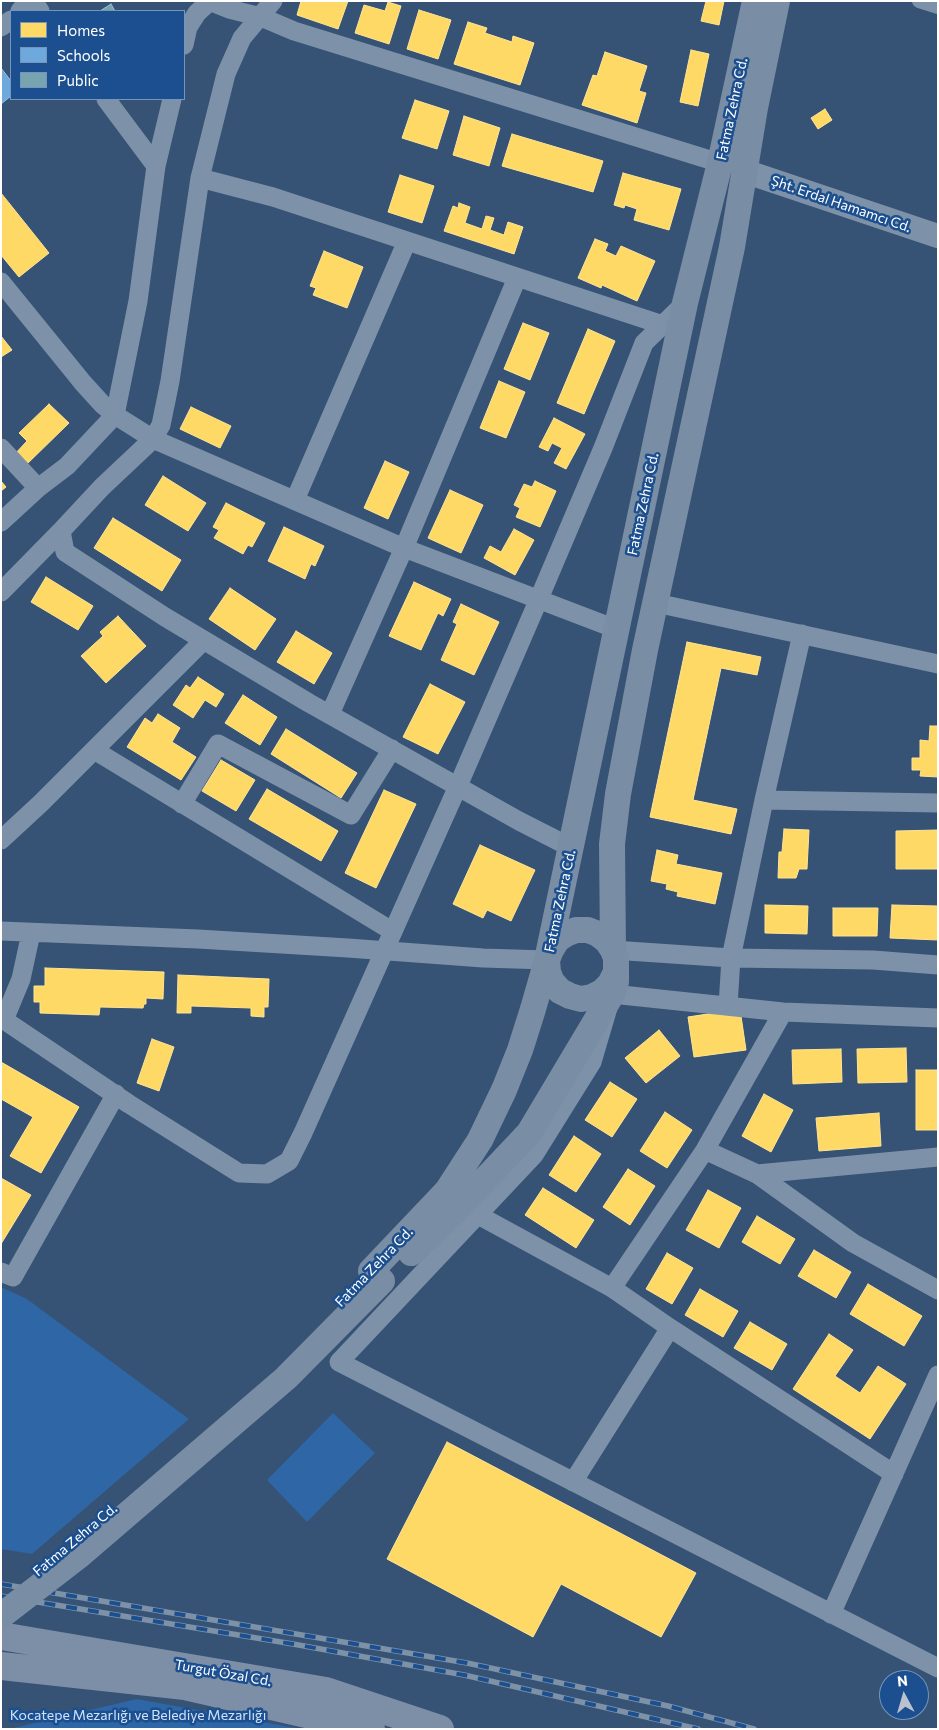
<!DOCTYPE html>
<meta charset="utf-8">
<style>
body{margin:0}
#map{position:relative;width:939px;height:1730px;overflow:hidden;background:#365274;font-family:Commissioner,sans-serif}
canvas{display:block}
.frame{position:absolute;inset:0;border:2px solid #fff;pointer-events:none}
.legend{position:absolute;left:10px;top:10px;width:175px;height:90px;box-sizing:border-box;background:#1b4f8f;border:1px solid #7695bc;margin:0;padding:6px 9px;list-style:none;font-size:15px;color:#fff}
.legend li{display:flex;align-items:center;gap:10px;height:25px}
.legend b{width:25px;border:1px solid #7695bc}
.north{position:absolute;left:879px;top:1670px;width:50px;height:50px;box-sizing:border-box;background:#1b4f8f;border:1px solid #7695bc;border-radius:50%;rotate:354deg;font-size:14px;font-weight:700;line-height:20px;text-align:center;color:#fff}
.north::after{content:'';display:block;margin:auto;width:18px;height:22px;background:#b9c2ce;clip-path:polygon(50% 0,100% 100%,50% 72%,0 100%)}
</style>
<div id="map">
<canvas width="939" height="1730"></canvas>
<div class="frame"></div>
<ul class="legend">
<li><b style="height:14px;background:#ffd966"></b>Homes</li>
<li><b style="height:14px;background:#6fa8dc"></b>Schools</li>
<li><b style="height:14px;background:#76a5af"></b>Public</li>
</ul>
<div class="north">N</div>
</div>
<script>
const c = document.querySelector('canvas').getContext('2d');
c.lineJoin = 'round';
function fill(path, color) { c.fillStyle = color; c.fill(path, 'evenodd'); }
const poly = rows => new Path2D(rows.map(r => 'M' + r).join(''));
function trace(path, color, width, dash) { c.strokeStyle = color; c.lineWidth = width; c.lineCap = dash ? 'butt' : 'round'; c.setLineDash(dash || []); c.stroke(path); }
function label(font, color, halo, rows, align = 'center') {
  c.font = font + ' Commissioner,sans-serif'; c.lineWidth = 5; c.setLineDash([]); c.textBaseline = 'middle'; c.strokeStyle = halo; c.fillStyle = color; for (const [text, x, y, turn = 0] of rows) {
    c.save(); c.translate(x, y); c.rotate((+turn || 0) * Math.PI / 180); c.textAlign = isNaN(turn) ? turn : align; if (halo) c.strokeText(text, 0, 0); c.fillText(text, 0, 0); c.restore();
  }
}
fill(poly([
 [1,1287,27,1299,189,1419,32,1554,1,1549],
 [333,1413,375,1453,307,1522,267,1480],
 [137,1699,301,1729,9,1729]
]), '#2f66a5');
const homes = poly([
 [301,1,348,1,338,29,297,15,301,1],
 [706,1,724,1,719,25,701,21,706,1],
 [388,2,401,6,389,44,355,33,364,5,385,11,388,2],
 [419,10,451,20,438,59,407,49,419,10],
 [468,22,487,28,485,33,512,42,513,36,534,43,520,85,454,64,468,22],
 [691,50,709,54,698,106,680,102,691,50],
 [605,52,647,66,639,91,646,93,637,123,582,105,593,75,597,76,605,52],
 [415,100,449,111,437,149,402,138,415,100],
 [825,109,832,120,818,129,811,118,825,109],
 [464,116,500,128,489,166,453,155,464,116],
 [512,134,603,161,593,192,502,166,512,134],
 [623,173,681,189,669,230,634,220,637,209,625,205,624,208,614,205,623,173],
 [400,175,434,186,422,223,388,212,400,175],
 [1,193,49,253,19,277,1,255,1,193],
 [459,203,470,207,465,223,482,229,486,216,494,218,490,230,504,235,508,222,523,227,514,254,444,231,453,206,458,208,459,203],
 [595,239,608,244,605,251,616,256,621,246,655,261,637,301,602,285,601,288,578,278,595,239],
 [324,251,363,267,347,308,313,295,316,288,310,286,324,251],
 [523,323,549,333,530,380,504,369,523,323],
 [588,329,615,341,584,414,557,403,588,329],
 [1,336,12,350,1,357,1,336],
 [499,381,525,392,506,438,480,428,499,381],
 [49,404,69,423,25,466,14,455,27,441,19,433,49,404],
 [191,407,231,426,220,448,180,429,191,407],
 [554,418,585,434,566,469,554,463,562,448,552,443,548,451,539,447,554,418],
 [385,461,409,472,388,519,364,508,385,461],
 [163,476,206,503,188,531,145,505,163,476],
 [1,481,6,487,1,491,1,481],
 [535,481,556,491,540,527,516,517,520,508,514,505,524,484,532,487,535,481],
 [450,490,483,505,461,553,428,538,450,490],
 [226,503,265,523,252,547,248,545,243,554,214,538,219,530,213,527,226,503],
 [113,518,181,560,162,591,94,548,113,518],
 [284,527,324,546,315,566,311,564,305,579,268,561,284,527],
 [514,529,534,540,515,575,484,558,490,546,501,552,514,529],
 [46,577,93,606,78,630,31,602,46,577],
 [414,582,451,599,443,616,438,613,421,650,389,636,414,582],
 [230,588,276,619,255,650,209,619,230,588],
 [461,604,499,622,474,675,441,660,457,624,453,622,461,604],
 [118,616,146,646,106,683,81,656,103,636,100,632,118,616],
 [296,631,332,653,314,684,277,662,296,631],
 [687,642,761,657,757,675,721,668,693,800,737,809,731,834,650,817,687,642],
 [198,677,224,694,216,707,205,700,193,718,173,705,186,685,190,688,198,677],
 [430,684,465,702,438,754,403,737,430,684],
 [243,695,277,717,260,745,225,723,243,695],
 [158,714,180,728,172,742,196,757,181,780,127,747,145,718,152,723,158,714],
 [930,726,938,726,938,777,920,776,921,770,912,770,912,758,920,758,920,740,929,741,930,726],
 [286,729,357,773,341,798,271,754,286,729],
 [221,760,255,780,236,811,202,791,221,760],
 [267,789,338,831,321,861,249,819,267,789],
 [384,790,416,804,376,888,345,873,384,790],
 [784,829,809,830,807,869,799,869,796,878,778,878,779,852,782,852,784,829],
 [938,830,938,869,896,869,896,831,938,830],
 [480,845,535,870,511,921,487,910,483,918,453,904,480,845],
 [657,850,678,855,676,864,722,873,715,904,677,896,678,892,666,889,667,884,651,881,657,850],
 [765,905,808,906,807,934,765,933,765,905],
 [892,905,938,906,938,940,890,938,892,905],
 [833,908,878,908,877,936,833,936,833,908],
 [45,968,164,972,163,999,146,998,146,1004,144,1004,143,1008,100,1007,99,1015,40,1013,40,1002,34,1002,34,986,45,986,45,968],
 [178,975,269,979,268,1007,264,1007,264,1017,251,1016,251,1008,191,1006,191,1013,177,1013,178,975],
 [740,1009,746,1050,694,1057,688,1017,740,1009],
 [659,1030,680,1056,646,1083,625,1058,659,1030],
 [152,1039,174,1047,159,1091,137,1083,152,1039],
 [906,1048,907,1082,858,1083,857,1049,906,1048],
 [841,1049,842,1082,793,1084,792,1050,841,1049],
 [1,1062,79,1107,41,1173,10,1156,33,1117,1,1099,1,1062],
 [916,1070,938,1070,938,1130,916,1130,916,1070],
 [610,1082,637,1099,612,1137,585,1120,610,1082],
 [764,1094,793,1110,771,1152,742,1136,764,1094],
 [665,1112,692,1130,667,1168,640,1151,665,1112],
 [879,1113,881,1146,819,1151,816,1118,879,1113],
 [574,1136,601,1154,576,1192,549,1175,574,1136],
 [628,1169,655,1186,630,1225,603,1207,628,1169],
 [1,1178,31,1195,1,1244,1,1178],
 [543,1188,594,1220,576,1248,525,1215,543,1188],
 [708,1190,741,1208,719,1248,686,1230,708,1190],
 [757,1216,795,1239,780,1264,742,1242,757,1216],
 [814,1250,851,1272,836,1298,798,1276,814,1250],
 [667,1253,693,1268,672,1304,646,1289,667,1253],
 [868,1284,922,1316,904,1346,850,1314,868,1284],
 [700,1289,738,1311,723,1337,685,1315,700,1289],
 [750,1322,787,1344,772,1370,734,1348,750,1322],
 [829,1334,853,1350,835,1376,860,1393,878,1366,906,1384,870,1439,793,1389,829,1334],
 [447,1442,696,1573,661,1637,561,1584,533,1637,387,1559,447,1442]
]);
fill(homes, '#ffd966');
trace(homes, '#ffe494', 1);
const schools = poly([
 [1,68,11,81,11,96,1,104,1,68]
]);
fill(schools, '#6fa8dc');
trace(schools, '#9ac2e6', 1);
const public = poly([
 [111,4,115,11,100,11,111,4]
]);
fill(public, '#76a5af');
trace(public, '#9fc0c7', 1);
trace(poly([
 [919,1,938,7]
]), '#7d92a8', 14);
trace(poly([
 [33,1,40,11],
 [209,1,229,9,261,17,294,31,720,163],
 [273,1,242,38,226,74,200,178,170,381,161,425,153,439,102,487,61,531,65,552,165,617,309,703,519,821,572,848],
 [20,11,28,1],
 [1,27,11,20],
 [184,45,188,27,197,13,210,1],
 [106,99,156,166],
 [200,178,273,197,663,325],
 [1,282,83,383,103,405,115,415,153,439,404,548,616,629],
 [1,448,38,488,67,466,115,415,138,301,156,166,172,99],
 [295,500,407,241],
 [1,522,38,488],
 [1,592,61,531],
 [656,603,938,664],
 [330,714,404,548,517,278],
 [94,750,392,931],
 [764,800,938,803],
 [182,804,218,744,351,815,392,749],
 [1,840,41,803,204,640],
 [1,931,198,939,348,948,483,958,547,960],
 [613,950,731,958,873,960,938,965],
 [728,1006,731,958,764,800,802,634],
 [1,1018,129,1104,239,1173,267,1174,289,1161,303,1133,458,786,538,601,603,448,644,343,685,303],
 [938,1018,783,1012,612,994,592,1062,534,1155,339,1362,938,1668],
 [4,1020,21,979,31,933],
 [705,1150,757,1174,853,1243,938,1290],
 [757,1174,938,1157],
 [478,1215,612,1288,670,1328,894,1474],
 [1,1272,13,1277,116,1094],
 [612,1288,705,1150,783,1012],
 [573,1482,670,1328],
 [831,1614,938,1375]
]), '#7d92a8', 19);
trace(poly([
 [744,171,938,236]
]), '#7d92a8', 24);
trace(poly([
 [613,950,612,844,618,794,645,650,732,247,755,108,777,1],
 [411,1253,459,1207,529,1133,612,994,616,982,616,958,613,950,607,941,598,934,588,930,576,930,566,934,557,940,551,950,547,960,548,972,552,982,560,991,570,996,581,999,592,997,602,992,610,984,615,974],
 [371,1271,447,1191,480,1140,504,1090,520,1050,533,1009,547,960,685,303,720,163,755,1]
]), '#798da4', 26);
trace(poly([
 [1,1636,326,1691,440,1729],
 [1,1666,185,1686,371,1729]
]), '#7d8ea7', 28);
const rail = poly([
 [1,1584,467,1663,668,1706,754,1729],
 [1,1596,293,1644,464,1675,698,1729]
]);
trace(rail, '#7e92a7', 5.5);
trace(rail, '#1b4f8f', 4, [11]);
trace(poly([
 [1,1616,80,1555,286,1378,382,1281]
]), '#798da4', 26);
label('14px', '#fff', '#1b4f8f', [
 ["Fatma Zehra Cd.",732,109,-78],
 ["Şht. Erdal Hamamcı Cd.",841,204,19],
 ["Fatma Zehra Cd.",643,504,-78],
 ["Fatma Zehra Cd.",560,901,-78],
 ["Fatma Zehra Cd.",374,1267,-46],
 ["Fatma Zehra Cd.",75,1540,-40],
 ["Turgut Özal Cd.",223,1673,10]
]);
label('14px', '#cfe3fa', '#1b4f8f', [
 ["Kocatepe Mezarlığı ve Belediye Mezarlığı",138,1715]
]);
</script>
